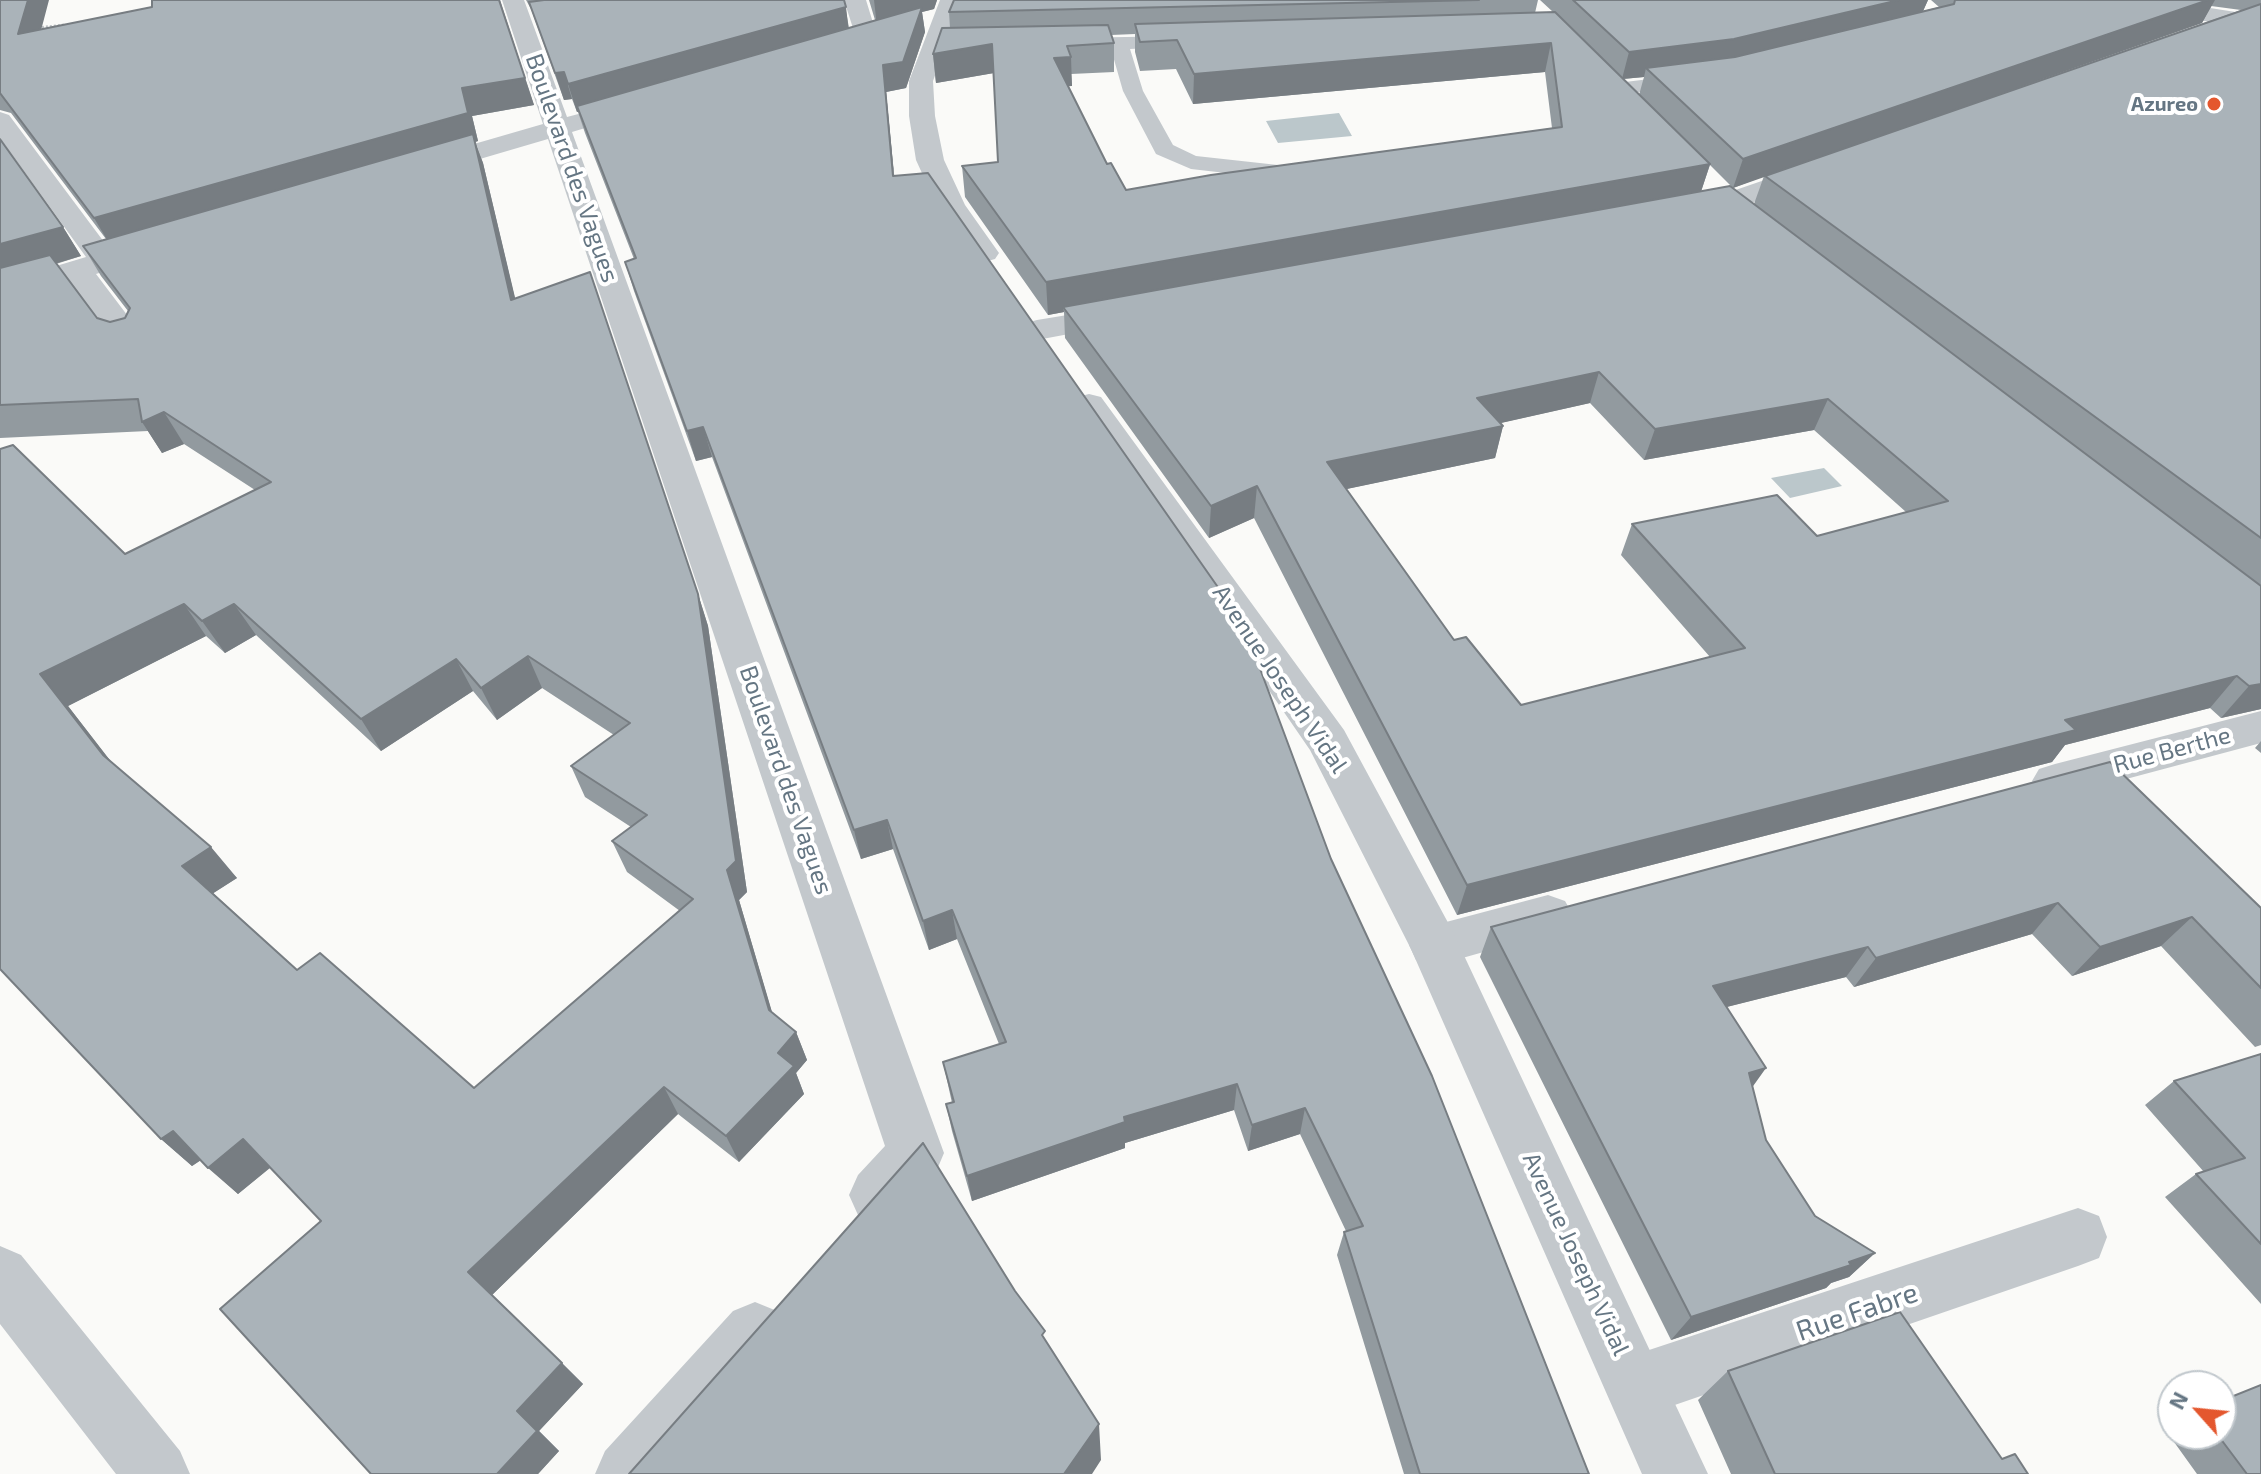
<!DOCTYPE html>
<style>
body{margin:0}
#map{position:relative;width:2261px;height:1474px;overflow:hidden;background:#fafaf8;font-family:"Exo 2",sans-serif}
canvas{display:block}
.north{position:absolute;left:2157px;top:1370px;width:80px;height:80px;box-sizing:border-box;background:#fff;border:2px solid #c1c8cd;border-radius:50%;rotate:297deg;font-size:22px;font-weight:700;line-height:32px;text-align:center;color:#657683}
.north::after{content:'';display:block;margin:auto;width:28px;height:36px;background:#e4572e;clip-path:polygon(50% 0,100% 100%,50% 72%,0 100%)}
</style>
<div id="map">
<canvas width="2261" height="1474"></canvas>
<div class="north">N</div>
</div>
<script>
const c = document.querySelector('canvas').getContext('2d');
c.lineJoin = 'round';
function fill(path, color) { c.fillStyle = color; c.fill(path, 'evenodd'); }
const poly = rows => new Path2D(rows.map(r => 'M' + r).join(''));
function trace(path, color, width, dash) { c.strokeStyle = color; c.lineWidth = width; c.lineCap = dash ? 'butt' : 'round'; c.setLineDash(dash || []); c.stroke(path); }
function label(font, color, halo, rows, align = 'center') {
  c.font = font + ' "Exo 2",sans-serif'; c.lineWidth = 8; c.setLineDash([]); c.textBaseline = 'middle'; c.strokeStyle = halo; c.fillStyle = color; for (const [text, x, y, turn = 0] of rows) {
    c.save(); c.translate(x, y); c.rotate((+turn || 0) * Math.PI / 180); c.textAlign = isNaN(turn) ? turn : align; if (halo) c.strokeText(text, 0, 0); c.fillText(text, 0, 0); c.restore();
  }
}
fill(poly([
 [1339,113,1352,136,1278,143,1266,121],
 [1824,468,1842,486,1790,498,1771,478]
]), '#bbc7cb');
trace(poly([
 [38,28,64,25]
]), '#bbbfc2', 3, [2, 2]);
fill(poly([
 [1184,36,1194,42,1191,46,1130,49,1143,91,1173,145,1196,156,1287,166,1303,164,1311,166,1314,171,1311,176,1287,180,1191,169,1156,154,1123,91,1111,49,1067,50,1057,44,1067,38,1184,36],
 [1690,74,1700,80,1697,84,1617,95,1607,89,1617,83,1690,74]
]), '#c3c8cc');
fill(poly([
 [502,0,524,0,567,117,586,112,595,115,599,120,595,125,572,132,944,1153,936,1172,898,1215,878,1223,858,1215,849,1195,858,1175,885,1146,548,139,422,176,412,174,408,168,412,162,543,124,502,0],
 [844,0,866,0,878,39,874,44,858,44,844,0],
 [2106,0,2159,0,2261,16,2261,30,2117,7,2106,0],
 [0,112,9,115,110,250,152,238,162,241,167,247,162,253,96,274,146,340,141,347,130,350,119,347,70,282,0,302,0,283,86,257,0,138,0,112],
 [1814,163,1824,165,1828,171,1824,177,1737,208,1685,219,1675,216,1671,210,1675,204,1721,195,1814,163],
 [1122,306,1133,308,1138,315,1133,322,1037,340,1026,337,1021,330,1026,323,1037,320,1122,306],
 [2261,711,2261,743,2055,798,2039,793,2032,781,2039,769,2055,764,2261,711],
 [1548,895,1565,901,1573,915,1565,929,1434,966,1416,960,1409,945,1416,930,1548,895],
 [2078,1208,2099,1216,2107,1237,2099,1258,2078,1266,1637,1418,1615,1408,1605,1386,1615,1364,1637,1354,2078,1208],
 [755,1302,777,1311,786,1333,777,1355,672,1474,595,1474,605,1451,733,1311,755,1302]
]), '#c3c8cc');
fill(poly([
 [940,0,962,0,933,81,935,116,944,160,965,205,999,253,995,259,984,262,973,259,937,206,916,160,909,116,909,81,940,0],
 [1089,394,1101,397,1344,730,1452,930,1708,1474,1642,1474,1411,949,1310,750,1072,404,1077,397,1089,394],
 [0,1246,21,1255,180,1451,190,1474,116,1474,0,1324,0,1246]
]), '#c3c8cc');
fill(poly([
 [0,0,41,30,152,7,152,0,500,0,534,105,472,116,478,141,475,142,483,163,515,299,698,594,708,626,747,892,739,900,772,1013,796,1032,807,1060,796,1073,804,1094,739,1162,678,1114,492,1295,583,1384,539,1431,559,1451,538,1474,371,1474,321,1221,270,1168,238,1194,201,1160,192,1166,161,1139,0,449,125,554,255,490,184,444,162,453,148,431,0,438,0,139,63,227,81,256,56,264,97,318,110,322,125,318,128,311,101,276,83,246,106,239,11,113,0,110],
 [256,635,381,751,473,691,497,720,542,688,614,735,571,766,585,797,631,827,612,841,627,872,680,911,474,1088,297,970,213,893,237,878,110,761,68,706,206,636,225,653],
 [526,0,844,0,849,28,875,20,869,0,937,0,934,9,922,12,925,32,906,88,886,92,894,176,1331,859,1589,1474,1404,1474,1337,1255,1344,1232,1346,1231,1300,1134,1248,1151,1234,1110,1125,1143,1125,1148,972,1201,952,1131,946,1104,952,1103,943,1062,999,1044,957,939,929,950,893,849,861,859,712,457,696,461,634,291,625,262,634,259,585,133,578,112,577,112,572,99,564,100,531,9],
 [954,0,1538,0,1535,13,1553,12,1540,0,1928,0,1923,11,1939,7,1931,0,2261,0,2261,709,2221,718,2210,708,2065,745,2052,762,1457,915,1254,518,1209,538,1065,338,1064,312,1048,315,965,197,962,166,998,162,994,73,936,83,933,54,950,28,949,12],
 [2211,6,2241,10,1911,125,2202,23],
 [1135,34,1135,52,1140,71,1176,69,1193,104,1545,72,1552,128,1126,190,1107,164,1068,86,1072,86,1071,74,1114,72,1114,43,1111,35],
 [1644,77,1639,95,1623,79],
 [1710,165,1733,188,1764,176,1754,204,1701,191],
 [1590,403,1644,460,1814,430,1906,512,1817,536,1632,524,1621,555,1710,657,1521,705,1454,640,1346,489,1495,458,1503,426,1500,423],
 [2261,741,2261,753,2255,748],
 [2110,762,2261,908,2261,1045,2255,1047,2161,946,2072,976,2032,934,1854,987,1846,977,1726,1007,1752,1087,1766,1140,1815,1216,1875,1253,1849,1277,1831,1283,1826,1288,1671,1340,1480,957,1491,927],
 [2261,1054,2261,1304,2165,1197,2196,1174,2204,1172,2145,1105,2174,1081],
 [1728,1371,2002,1459,2028,1474,1731,1474,1698,1400],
 [2173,1423,2173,1434,2221,1434,2261,1474,2197,1474,2164,1428]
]), '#929a9f');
fill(poly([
 [28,0,49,0,33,61,18,34],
 [874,0,937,0,934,9,922,12,925,32,906,88,886,92,897,204],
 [1899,0,1928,0,1920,18,1725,66,1646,68,1644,77,1622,79,1629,52],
 [2208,0,2215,0,2202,23,1733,188,1743,159],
 [846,7,849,33,577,112,568,84],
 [1551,43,1545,72,1193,104,1194,74],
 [992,44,994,73,936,83,933,54],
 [1071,57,1072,86,1055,87,1054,58],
 [564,72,572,99,564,100,555,73],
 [525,78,534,105,472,116,478,141,475,142,483,163,523,331,112,248,94,218,462,88],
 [1710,164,1700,195,1063,307,1064,312,1048,315,1046,282],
 [63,227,81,256,0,280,0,244],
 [1599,372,1590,403,1470,430,1477,398],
 [1828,399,1814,430,1644,460,1655,429],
 [164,412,184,444,162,453,142,422],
 [1503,426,1495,458,1323,494,1327,462],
 [703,427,712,457,696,461,687,431],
 [1257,486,1254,518,1209,538,1211,506],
 [698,594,708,626,747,892,739,900,780,1039,769,1010,727,870],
 [184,604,206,636,68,706,130,786,103,755,40,674],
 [234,604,256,635,225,653,202,621],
 [528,656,542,688,497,720,481,688],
 [456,659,473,691,381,751,361,719],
 [2237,676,2210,708,2065,745,2052,762,1457,915,1467,885,2065,720],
 [2261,684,2261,709,2221,718,2249,686],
 [887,820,893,849,861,859,854,830],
 [211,847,237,878,209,896,182,866],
 [2058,903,2032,934,1854,987,1876,958],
 [952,910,957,939,929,950,923,921],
 [2192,917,2161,946,2072,976,2100,947],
 [1868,947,1846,977,1695,1015,1713,986],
 [796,1032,807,1060,796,1073,804,1094,739,1162,726,1136,778,1053],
 [1766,1068,1746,1096,1749,1073],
 [1237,1084,1234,1110,1125,1143,1125,1148,972,1201,967,1176,1124,1117],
 [664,1087,678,1114,491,1296,468,1272],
 [1305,1108,1300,1134,1248,1151,1252,1125],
 [173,1131,204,1158,192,1166,161,1139],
 [243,1139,272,1166,238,1194,208,1168],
 [1875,1253,1849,1277,1831,1283,1826,1288,1671,1340,1691,1317],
 [562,1363,583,1384,539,1431,559,1451,538,1474,497,1474,517,1411],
 [1099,1424,1101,1460,1092,1474,1064,1474]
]), '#777d82');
const building = poly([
 [0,0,28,0,18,34,152,7,152,0,499,0,525,78,462,88,468,113,94,218,0,93,0,0],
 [544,0,844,0,846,7,568,84,564,72,555,73,529,2,544,0],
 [954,0,1479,0,949,12,954,0],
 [1573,0,1899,0,1734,39,1629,52,1573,0],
 [1955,0,2208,0,1743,159,1646,68,1735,57,1954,4,1955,0],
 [2261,4,2261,538,1765,176,2261,4],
 [922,7,903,62,883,65,893,176,928,173,1243,623,1331,859,1432,1076,1589,1474,1420,1474,1344,1232,1363,1226,1305,1108,1252,1125,1237,1084,1124,1117,1125,1122,967,1176,946,1104,954,1102,943,1062,1006,1042,952,910,923,921,887,820,854,830,703,427,687,431,625,262,636,258,577,106,922,7],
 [1555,12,1710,164,1046,282,962,166,998,162,992,44,933,54,942,28,1108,25,1114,43,1067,46,1071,57,1054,58,1107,164,1111,163,1126,190,1211,175,1562,127,1551,43,1194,74,1177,40,1140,42,1135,24,1555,12],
 [473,134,511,300,590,272,698,594,736,861,727,870,769,1010,796,1032,778,1053,794,1066,726,1136,664,1087,468,1272,562,1363,517,1411,537,1431,497,1474,371,1474,220,1309,321,1221,243,1139,208,1168,173,1131,161,1139,0,969,0,449,13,445,125,554,271,482,164,412,142,422,138,399,0,405,0,268,50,255,97,318,110,322,125,318,130,308,83,246,473,134],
 [184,604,202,621,234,604,361,719,456,659,481,688,528,656,630,723,571,766,647,815,612,841,693,899,474,1088,320,953,297,970,182,866,211,847,103,755,40,674,184,604],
 [0,139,63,227,0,244,0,139],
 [1730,186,2261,586,2261,684,2249,686,2237,676,2065,720,2076,730,1467,885,1257,486,1211,506,1063,307,1730,186],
 [1599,372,1655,429,1828,399,1948,501,1817,536,1777,495,1632,524,1745,648,1521,705,1466,637,1454,640,1327,462,1503,426,1477,398,1599,372],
 [2110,762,2261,908,2261,988,2192,917,2100,947,2058,903,1876,958,1868,947,1713,986,1766,1068,1749,1073,1766,1140,1815,1216,1875,1253,1849,1262,1851,1265,1691,1317,1491,927,2110,762],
 [2261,1054,2261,1244,2196,1174,2245,1158,2174,1081,2261,1054],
 [923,1143,1015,1291,1045,1331,1042,1335,1099,1424,1064,1474,629,1474,923,1143],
 [1900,1312,2002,1459,2015,1454,2028,1474,1775,1474,1728,1371,1900,1312],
 [2261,1385,2261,1474,2247,1474,2217,1434,2221,1434,2221,1401,2261,1385]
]);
fill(building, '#aab3b9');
trace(building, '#777d82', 2);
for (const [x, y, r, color] of [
 [2214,104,8,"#e4572e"]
]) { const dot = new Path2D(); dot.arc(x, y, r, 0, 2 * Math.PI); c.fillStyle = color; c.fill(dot); trace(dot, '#fff', 3); }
label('bold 20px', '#657683', '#fff', [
 ["Azureo",2198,104]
], 'right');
label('24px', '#657683', '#fff', [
 ["Boulevard des Vagues",572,168,71],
 ["Avenue Joseph Vidal",1280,679,56],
 ["Rue Berthe",2172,750,-15],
 ["Boulevard des Vagues",786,780,71],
 ["Avenue Joseph Vidal",1576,1254,65]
]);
label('28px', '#657683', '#fff', [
 ["Rue Fabre",1857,1312,-19]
]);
</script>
